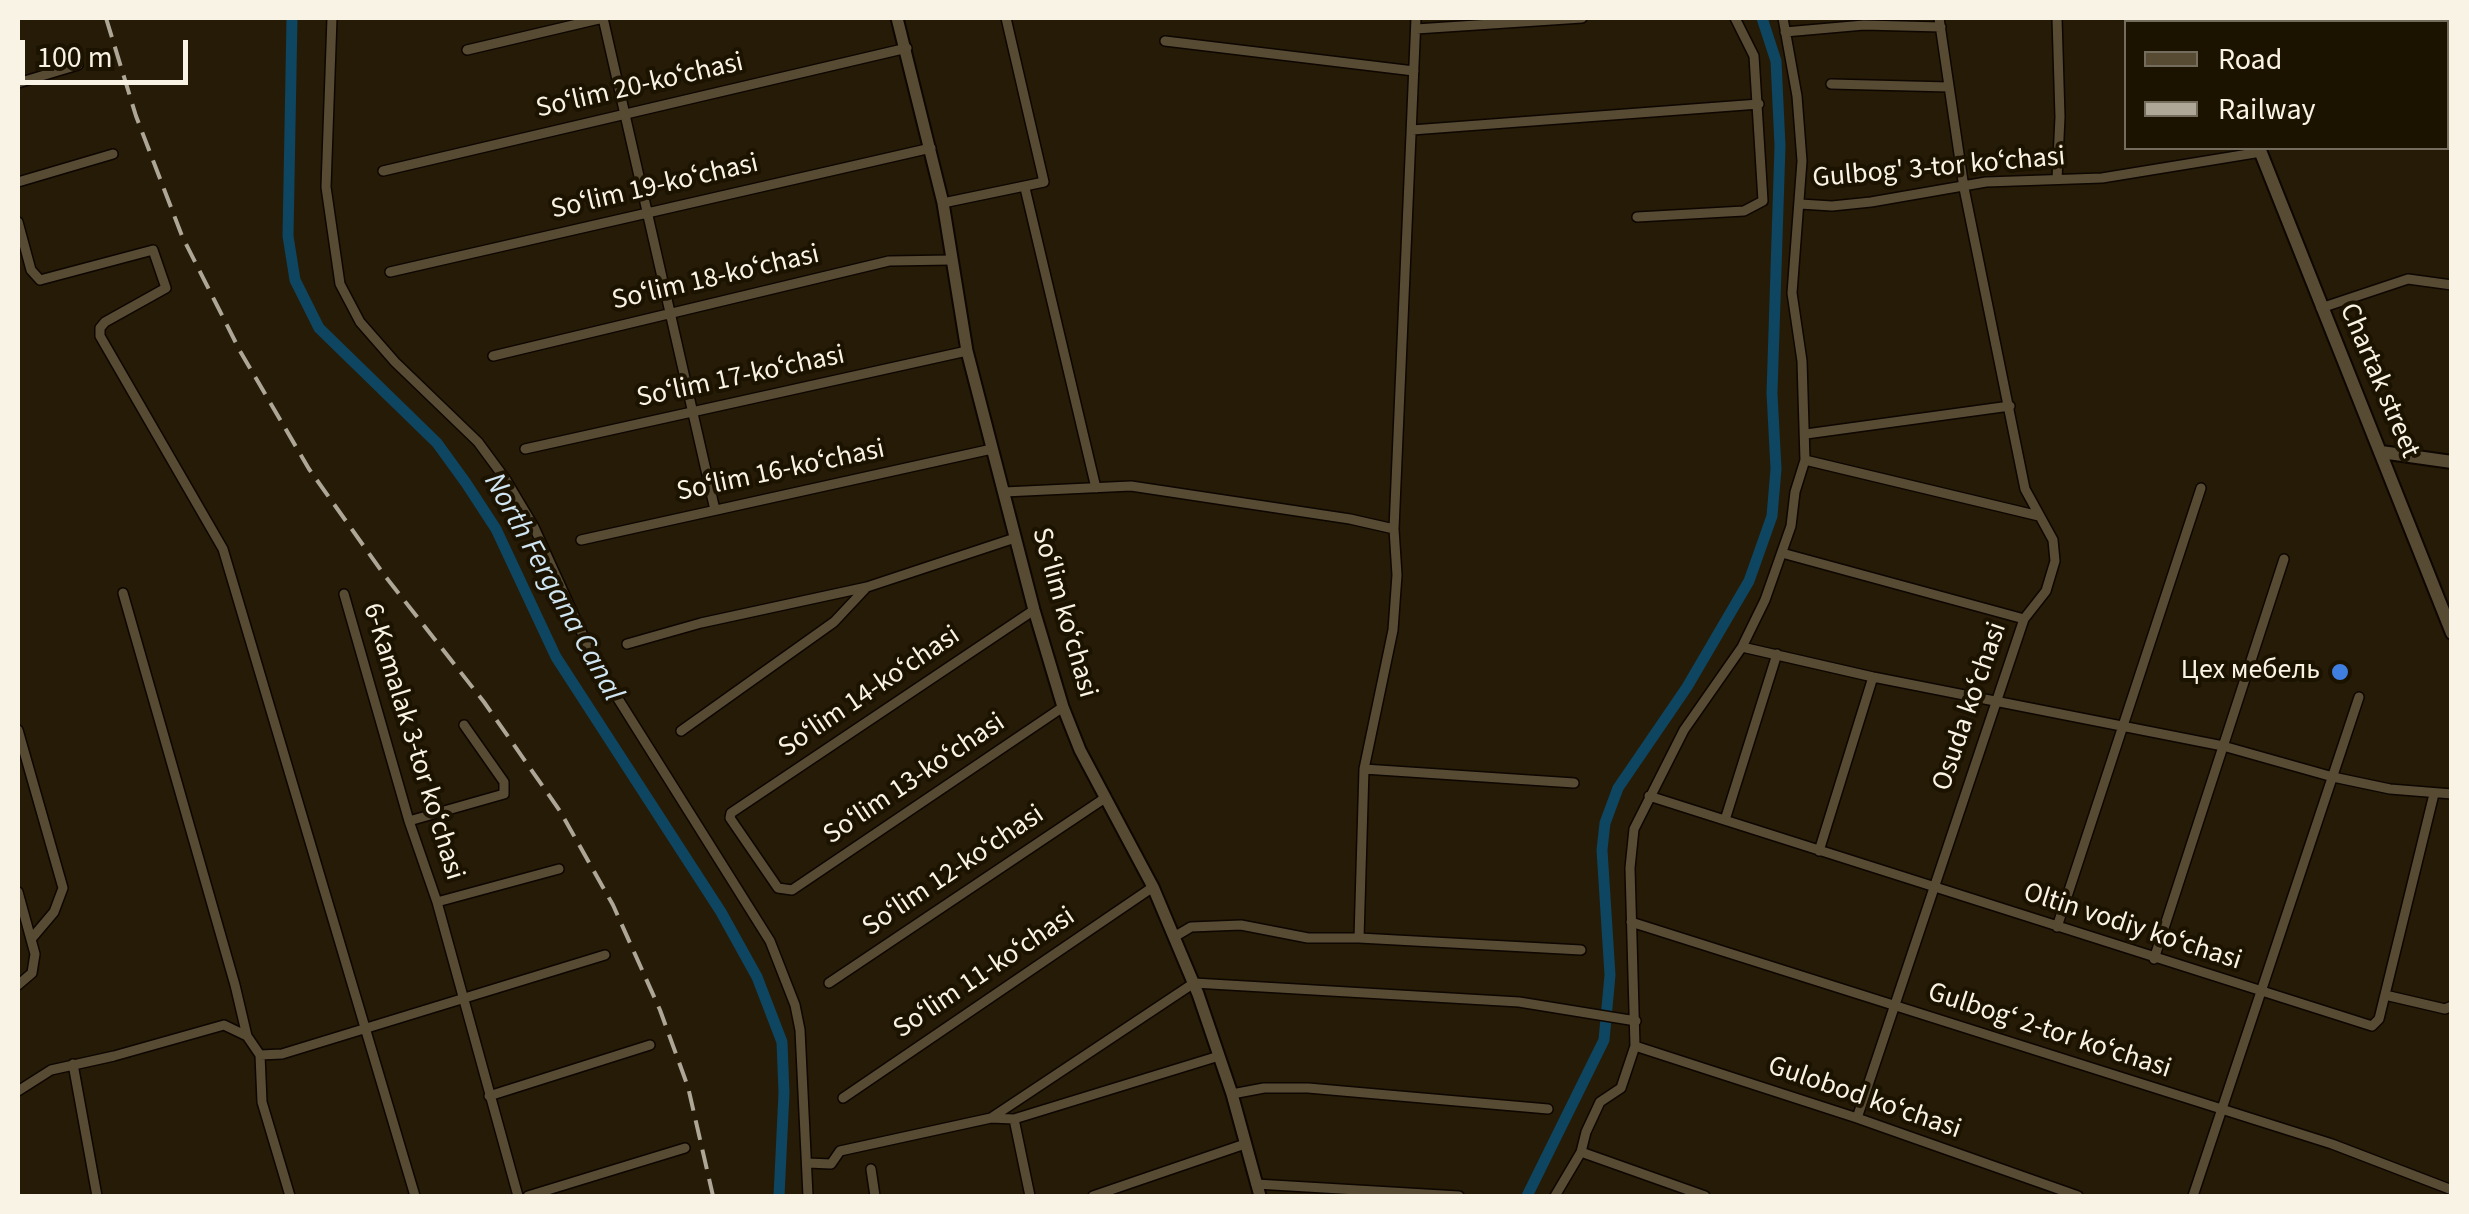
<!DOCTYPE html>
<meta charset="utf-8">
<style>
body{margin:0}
#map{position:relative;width:2469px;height:1214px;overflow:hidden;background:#261b06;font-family:"Source Sans 3",sans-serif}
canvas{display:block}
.frame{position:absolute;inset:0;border:20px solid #f9f3e5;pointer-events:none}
.legend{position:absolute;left:2124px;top:20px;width:325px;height:130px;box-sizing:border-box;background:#1c1200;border:2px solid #746c5c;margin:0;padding:12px 18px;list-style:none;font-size:30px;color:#f9f3e5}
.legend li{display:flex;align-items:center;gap:20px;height:50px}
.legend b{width:50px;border:2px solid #746c5c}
.scale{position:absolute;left:20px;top:40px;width:168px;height:45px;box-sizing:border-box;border:5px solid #f9f3e5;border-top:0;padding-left:12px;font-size:30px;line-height:35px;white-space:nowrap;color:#f9f3e5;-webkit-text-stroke:8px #1c1200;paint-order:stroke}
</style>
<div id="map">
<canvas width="2469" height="1214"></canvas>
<div class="frame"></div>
<ul class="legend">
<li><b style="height:12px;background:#574b34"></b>Road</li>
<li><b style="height:12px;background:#aea696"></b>Railway</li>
</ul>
<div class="scale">100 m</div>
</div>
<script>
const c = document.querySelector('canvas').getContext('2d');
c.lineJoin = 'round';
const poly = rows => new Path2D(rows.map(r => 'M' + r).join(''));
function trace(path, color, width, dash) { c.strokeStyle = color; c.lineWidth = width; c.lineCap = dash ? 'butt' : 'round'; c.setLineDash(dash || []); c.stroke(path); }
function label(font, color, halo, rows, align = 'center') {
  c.font = font + ' "Source Sans 3",sans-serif'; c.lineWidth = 8; c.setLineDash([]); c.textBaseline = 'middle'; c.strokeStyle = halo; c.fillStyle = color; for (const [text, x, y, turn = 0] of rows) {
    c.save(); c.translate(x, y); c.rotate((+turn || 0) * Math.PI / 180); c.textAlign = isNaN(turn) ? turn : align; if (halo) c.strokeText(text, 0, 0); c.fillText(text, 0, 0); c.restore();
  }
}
trace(poly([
 [292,18,288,236,295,280,319,328,437,443,466,483,496,529,556,657,721,912,757,977,782,1042,784,1093,779,1196],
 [1527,1196,1604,1040,1610,975,1602,850,1605,823,1618,788,1687,687,1749,581,1772,516,1776,469,1772,393,1780,146,1776,61,1762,18]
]), '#0e4560', 11);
const minor = poly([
 [332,18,326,187,340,284,360,322,395,362,478,442,506,480,534,527,595,662,770,941,795,1005,800,1030,808,1196],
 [603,18,715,510],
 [2339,18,2339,22],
 [1416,29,1582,18],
 [1785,32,1864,25,1941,27],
 [1165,41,1414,71],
 [467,50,603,18],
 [18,83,78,65],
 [1831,84,1949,87],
 [2446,91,2452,91],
 [1412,130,1759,104],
 [383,171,907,48],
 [2057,179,2060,117,2057,18],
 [18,182,113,154],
 [1025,188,1096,488],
 [943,203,1044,182,1006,18],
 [1800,204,1832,206,1871,202,1986,182,2102,178,2261,152],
 [1637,217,1744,211,1763,201,1754,56,1735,18],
 [18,222,31,270,40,280,153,250,166,288,105,322,100,328,100,336,223,549,415,1196],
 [390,272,931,148],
 [2321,308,2408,279,2452,285],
 [493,356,889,261,951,260],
 [1806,434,2010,406],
 [525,449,967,351],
 [1805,460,2039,516],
 [1004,492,1131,486,1350,519,1394,529,1416,18],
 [1394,529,1397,575,1393,630,1364,769,1359,938,1581,950],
 [581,540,992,449],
 [1782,553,2024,619],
 [123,593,235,985,247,1036,260,1055,282,1054,605,955],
 [344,594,409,821,437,902,518,1196],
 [1034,610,731,813,730,818,778,888,792,890,1063,707],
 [627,644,701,623,867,587,1015,538],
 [1742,647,1873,677,2223,746,2333,777,2390,789,2452,794],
 [18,730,63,888,54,912,32,938],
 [681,731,834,622,865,589],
 [1364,769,1574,783],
 [1649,796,2372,1026,2379,1019,2434,794],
 [1725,820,1777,654],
 [409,821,504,794,504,782,464,725],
 [1819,851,1873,677],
 [18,892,35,954,32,973,18,985],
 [437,902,559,869],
 [1631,922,2332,1144,2452,1190],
 [2057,927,2201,488],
 [1174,937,1191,927,1241,925,1308,938,1359,938],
 [2154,959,2284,559],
 [829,983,1105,798],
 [2385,995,2445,1009,2452,1006],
 [1635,1046,1857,1118,2078,1196],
 [260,1055,262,1102,290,1196],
 [73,1064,97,1196],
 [18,1091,51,1070,114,1056,224,1025,247,1036],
 [1232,1094,1264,1088,1308,1088,1548,1109],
 [489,1096,650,1045],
 [843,1098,1153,887],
 [991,1118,1194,983,1519,1002,1636,1021],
 [1857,1118,2024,619,2046,591,2055,561,2053,540,2025,489,1964,188,1939,18],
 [1581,1152,1705,1196],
 [808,1163,831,1164,840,1151,991,1118,1014,1119],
 [871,1169,875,1196],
 [1256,1184,1459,1196],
 [528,1196,685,1148],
 [1030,1196,1014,1119,1219,1056],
 [1093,1196,1245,1144],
 [1555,1196,1581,1152,1586,1132,1600,1102,1621,1088,1635,1046,1630,868,1634,829,1684,730,1742,647,1765,600,1791,526,1795,492,1805,460,1802,361,1792,293,1802,161,1797,96,1783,18],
 [2193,1196,2359,697]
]);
const tertiary = poly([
 [897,18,943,203,967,351,1034,610,1063,707,1080,750,1153,887,1198,994,1232,1094,1260,1196]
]);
const secondary = poly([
 [2214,18,2216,22],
 [2259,148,2452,633],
 [2381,452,2452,462]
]);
trace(minor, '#0e0600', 12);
trace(tertiary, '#0e0600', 15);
trace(secondary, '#0e0600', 16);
trace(minor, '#574b34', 9);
trace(tertiary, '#574b34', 11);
trace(secondary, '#574b34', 12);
trace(poly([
 [106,18,136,116,182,236,240,351,309,469,385,576,484,702,560,811,613,905,660,1010,688,1087,713,1196]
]), '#aea696', 4, [20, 10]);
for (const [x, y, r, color] of [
 [2340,672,10,"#3f7fe0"]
]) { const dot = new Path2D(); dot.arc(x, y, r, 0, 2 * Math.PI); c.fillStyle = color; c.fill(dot); trace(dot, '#1c1200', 4); }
label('28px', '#f9f3e5', '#1c1200', [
 ["Soʻlim 20-koʻchasi",640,87,-13],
 ["Gulbog' 3-tor koʻchasi",1939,169,-5],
 ["Soʻlim 19-koʻchasi",655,188,-13],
 ["Soʻlim 18-koʻchasi",716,279,-13],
 ["Soʻlim 17-koʻchasi",741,378,-12],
 ["Chartak street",2378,381,67],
 ["Soʻlim 16-koʻchasi",781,472,-12],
 ["Soʻlim koʻchasi",1063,613,74],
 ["Soʻlim 14-koʻchasi",870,693,-34],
 ["Osuda koʻchasi",1971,707,-71],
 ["6-Kamalak 3-tor koʻchasi",412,742,73],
 ["Soʻlim 13-koʻchasi",915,780,-34],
 ["Soʻlim 12-koʻchasi",954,872,-34],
 ["Oltin vodiy koʻchasi",2132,928,18],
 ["Soʻlim 11-koʻchasi",985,974,-34],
 ["Gulbogʻ 2-tor koʻchasi",2049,1032,18],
 ["Gulobod koʻchasi",1864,1099,19]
]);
label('28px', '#f9f3e5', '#1c1200', [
 ["Цех мебель",2320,672]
], 'right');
label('italic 30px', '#cfe5f2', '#1c1200', [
 ["North Fergana Canal",552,588,61]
]);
</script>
